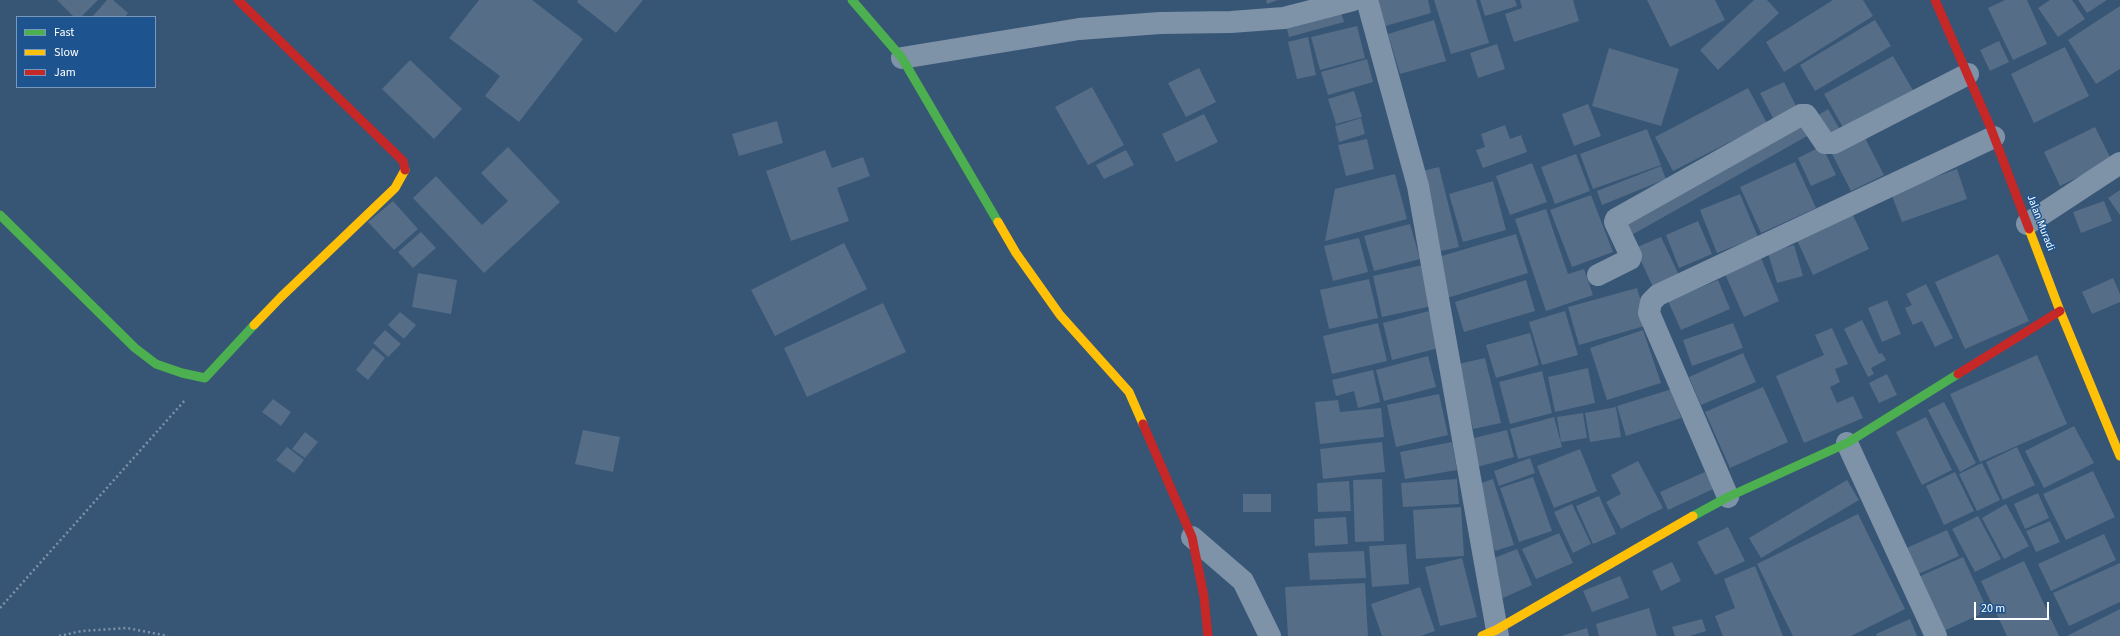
<!DOCTYPE html>
<style>
body{margin:0}
#map{position:relative;width:2120px;height:636px;overflow:hidden;background:#375575;font-family:"Source Sans 3",sans-serif}
canvas{display:block}
.legend{position:absolute;left:16px;top:16px;width:140px;height:72px;box-sizing:border-box;background:#1d548f;border:1px solid #7798bc;margin:0;padding:5px 7px;list-style:none;font-size:12px;color:#fff}
.legend li{display:flex;align-items:center;gap:8px;height:20px}
.legend b{width:20px;border:1px solid #7798bc}
.scale{position:absolute;left:1974px;top:602px;width:75px;height:18px;box-sizing:border-box;border:2px solid #fff;border-top:0;padding-left:5px;font-size:12px;line-height:14px;white-space:nowrap;color:#fff;-webkit-text-stroke:3px #1d548f;paint-order:stroke}
</style>
<div id="map">
<canvas width="2120" height="636"></canvas>
<ul class="legend">
<li><b style="height:5px;background:#4caf50"></b>Fast</li>
<li><b style="height:5px;background:#ffc107"></b>Slow</li>
<li><b style="height:5px;background:#c62828"></b>Jam</li>
</ul>
<div class="scale">20 m</div>
</div>
<script>
const c = document.querySelector('canvas').getContext('2d');
c.lineJoin = 'round';
function fill(path, color) { c.fillStyle = color; c.fill(path, 'evenodd'); }
const poly = rows => new Path2D(rows.map(r => 'M' + r).join(''));
function trace(path, color, width, dash) { c.strokeStyle = color; c.lineWidth = width; c.lineCap = dash ? 'butt' : 'round'; c.setLineDash(dash || []); c.stroke(path); }
function label(font, color, halo, rows, align = 'center') {
  c.font = font + ' "Source Sans 3",sans-serif'; c.lineWidth = 3; c.setLineDash([]); c.textBaseline = 'middle'; c.strokeStyle = halo; c.fillStyle = color; for (const [text, x, y, turn = 0] of rows) {
    c.save(); c.translate(x, y); c.rotate((+turn || 0) * Math.PI / 180); c.textAlign = isNaN(turn) ? turn : align; if (halo) c.strokeText(text, 0, 0); c.fillText(text, 0, 0); c.restore();
  }
}
fill(poly([
 [57,0,98,0,81,17,74,17],
 [107,0,113,0,128,13,125,17,92,17],
 [479,0,532,0,583,39,519,122,485,96,500,76,449,38],
 [578,0,643,0,616,33,577,2],
 [1266,0,1278,0,1267,4],
 [1374,0,1428,0,1431,13,1382,27],
 [1434,0,1476,0,1489,43,1451,54],
 [1480,0,1515,0,1517,6,1485,16],
 [1520,0,1573,0,1579,21,1514,42,1505,14,1522,8],
 [1647,0,1715,0,1725,20,1670,47],
 [1754,0,1767,0,1779,13,1718,70,1700,50],
 [1833,0,1863,0,1873,16,1784,72,1766,42],
 [2005,0,2027,0,2047,44,2013,60,1988,8],
 [2050,0,2072,0,2085,19,2058,37,2038,8],
 [2078,0,2107,0,2087,13],
 [1339,6,1344,22,1289,37,1285,21],
 [2120,6,2120,69,2096,84,2068,40],
 [1434,20,1446,61,1400,74,1388,34],
 [1875,20,1891,46,1815,91,1800,65],
 [1357,26,1365,58,1320,70,1311,37],
 [1308,37,1316,75,1297,79,1288,42],
 [1999,41,2009,62,1990,71,1980,50],
 [1497,44,1505,69,1478,78,1470,53],
 [2065,47,2089,96,2034,123,2011,74],
 [1609,48,1679,69,1661,126,1592,106],
 [1893,56,1914,92,1845,131,1824,94],
 [1367,59,1373,82,1328,95,1321,72],
 [410,60,462,109,434,139,382,89],
 [1199,68,1216,102,1186,117,1168,83],
 [1784,82,1797,108,1774,120,1760,93],
 [1092,87,1124,145,1088,165,1055,107],
 [1748,88,1767,123,1673,171,1655,137],
 [1354,91,1362,117,1336,124,1328,99],
 [1588,104,1601,136,1574,146,1562,114],
 [1828,109,1842,133,1826,142,1812,119],
 [1204,114,1218,142,1176,162,1162,134],
 [1361,118,1365,134,1339,142,1335,126],
 [1800,120,1809,135,1628,237,1619,222],
 [777,121,783,143,739,156,732,134],
 [1505,125,1510,139,1521,135,1527,152,1483,168,1476,150,1485,147,1481,134],
 [2095,127,2112,161,2060,186,2044,152],
 [1647,129,1661,165,1593,189,1580,154],
 [1863,134,1884,175,1851,191,1830,150],
 [1367,139,1374,169,1346,176,1338,145],
 [1822,146,1836,175,1811,186,1798,158],
 [508,147,560,202,484,273,413,198,436,176,482,225,508,201,481,173],
 [825,150,832,168,863,157,870,176,837,188,849,221,791,241,766,171],
 [1126,150,1134,165,1104,179,1096,165],
 [1576,154,1590,191,1555,204,1541,167],
 [1795,162,1816,208,1761,233,1740,187],
 [1532,163,1547,202,1510,215,1496,176],
 [1661,166,1666,179,1602,205,1597,191],
 [1439,167,1459,247,1437,252,1418,172],
 [1957,169,1967,199,1902,222,1891,193],
 [1395,174,1407,219,1325,241,1335,189],
 [1493,181,1506,230,1463,242,1449,194],
 [2120,190,2120,215,2108,198],
 [1740,194,1758,237,1717,253,1700,210],
 [1591,195,1613,252,1572,267,1550,210],
 [393,201,418,229,394,250,368,222],
 [2104,201,2112,221,2081,233,2073,212],
 [1546,209,1568,274,1584,269,1593,295,1546,311,1515,219],
 [1852,213,1869,249,1813,275,1796,238],
 [1698,221,1712,254,1679,268,1666,235],
 [1410,224,1420,259,1374,271,1364,236],
 [421,232,436,248,413,268,398,252],
 [1516,234,1528,273,1447,298,1435,258],
 [1661,237,1679,275,1653,287,1635,248],
 [1359,238,1368,272,1333,281,1324,246],
 [844,243,867,289,775,336,751,290],
 [1794,245,1803,276,1777,283,1768,253],
 [1998,254,2029,321,1965,349,1935,282],
 [1761,258,1779,301,1744,317,1725,274],
 [1423,265,1432,306,1382,317,1373,276],
 [418,273,457,280,451,314,412,307],
 [2113,278,2120,294,2120,302,2092,314,2082,292],
 [1369,279,1378,318,1329,329,1320,290],
 [1526,280,1535,311,1464,332,1455,302],
 [1718,280,1730,309,1681,330,1668,301],
 [1926,284,1953,338,1935,347,1922,321,1913,325,1905,308,1912,305,1906,294],
 [1637,288,1648,325,1579,345,1568,307],
 [1887,300,1901,334,1882,342,1868,308],
 [883,303,906,352,807,397,784,348],
 [1429,311,1439,348,1392,360,1383,323],
 [1565,311,1578,355,1542,365,1529,322],
 [400,312,416,325,404,339,388,325],
 [1862,320,1879,354,1882,353,1886,360,1871,368,1874,374,1868,377,1844,329],
 [1378,323,1387,361,1332,374,1323,336],
 [1733,323,1743,348,1692,366,1683,340],
 [1832,328,1848,364,1835,369,1840,382,1830,387,1837,403,1853,396,1863,418,1804,443,1776,376,1824,355,1815,335],
 [385,330,401,344,388,357,373,343],
 [1643,330,1661,383,1607,400,1590,348],
 [1530,333,1539,365,1496,378,1486,345],
 [373,348,385,358,368,380,356,370],
 [1743,353,1756,382,1701,405,1689,377],
 [2037,355,2067,424,1980,462,1950,394],
 [1428,356,1436,387,1384,401,1376,370],
 [1485,358,1501,423,1473,429,1458,364],
 [1588,368,1595,403,1555,412,1548,377],
 [1373,370,1380,402,1358,408,1354,391,1336,396,1332,380],
 [1542,371,1552,413,1510,424,1499,382],
 [1887,374,1897,395,1879,403,1869,383],
 [1763,387,1788,442,1730,468,1705,412],
 [1672,389,1681,418,1626,436,1617,406],
 [1439,394,1448,435,1396,447,1387,405],
 [273,399,291,412,281,426,262,412],
 [1338,400,1340,412,1381,408,1384,437,1320,444,1315,402],
 [1944,402,1976,463,1960,472,1928,410],
 [1616,407,1621,437,1590,442,1585,413],
 [1583,413,1587,438,1561,442,1557,417],
 [1554,417,1562,447,1518,459,1510,429],
 [1926,417,1952,470,1922,485,1896,432],
 [2074,426,2094,463,2044,488,2025,451],
 [583,430,620,437,613,472,575,464],
 [1507,430,1514,457,1477,467,1470,439],
 [305,432,318,442,305,458,292,449],
 [1382,442,1385,472,1323,479,1320,449],
 [1452,442,1457,470,1405,479,1400,452],
 [287,447,304,460,294,473,276,460],
 [2017,447,2035,485,2003,500,1986,462],
 [1580,449,1597,491,1554,508,1537,466],
 [1530,458,1535,473,1499,486,1494,471],
 [1638,461,1663,508,1621,529,1606,502,1621,494,1611,475],
 [1982,463,2000,500,1977,511,1959,474],
 [2093,471,2115,517,2066,540,2043,494],
 [1705,472,1713,489,1668,510,1660,492],
 [1955,472,1974,511,1944,525,1926,486],
 [1533,477,1552,531,1519,542,1500,488],
 [1382,479,1384,541,1355,542,1353,480],
 [1457,479,1459,504,1403,507,1401,483],
 [1493,479,1514,545,1495,551,1473,486],
 [1847,480,1859,500,1761,558,1749,538],
 [1349,481,1351,511,1318,512,1317,483],
 [2038,493,2049,518,2025,529,2014,504],
 [1243,494,1271,494,1271,512,1243,512],
 [1599,496,1616,534,1593,544,1576,506],
 [1572,504,1591,544,1573,553,1554,512],
 [2006,504,2029,546,2004,559,1982,518],
 [1461,507,1464,556,1416,559,1413,510],
 [1858,514,1905,609,1851,636,1793,636,1757,564],
 [1978,516,2001,559,1975,572,1952,529],
 [1346,517,1348,544,1315,546,1314,519],
 [2050,521,2060,542,2036,552,2026,531],
 [1728,527,1745,561,1715,575,1697,542],
 [1947,530,1959,556,1914,576,1902,550],
 [1559,533,1573,563,1536,579,1522,549],
 [2104,534,2116,560,2051,591,2038,564],
 [1406,544,1409,584,1372,587,1369,546],
 [1517,549,1532,585,1503,598,1487,561],
 [1364,551,1366,578,1310,580,1308,553],
 [1963,557,1988,611,1939,633,1914,579],
 [1462,558,1477,617,1440,626,1425,567],
 [2024,561,2059,636,2007,636,1981,581],
 [1672,562,1681,581,1661,591,1652,571],
 [2120,563,2120,602,2069,626,2053,593],
 [1755,566,1783,636,1723,636,1715,616,1735,608,1724,579],
 [1620,576,1629,598,1592,612,1583,591],
 [1365,583,1368,636,1288,636,1285,587],
 [1420,587,1435,631,1421,636,1382,636,1371,604],
 [1649,608,1657,636,1599,636,1596,624],
 [2120,609,2120,636,2067,636],
 [1702,619,1706,631,1690,636,1675,636,1672,627],
 [1910,619,1917,636,1877,636,1876,634],
 [1587,628,1589,636,1561,636]
]), '#556d86');
trace(poly([
 [0,608,186,399],
 [59,636,82,631,127,628,168,636]
]), '#7e93a8', 2.5, [2, 3]);
trace(poly([
 [1367,0,1418,186,1498,636],
 [902,58,1079,29,1160,23,1231,22,1284,18,1353,0],
 [2027,224,2120,163],
 [1598,275,1630,259,1631,256,1615,222,1616,219,1801,115,1806,115,1825,143,1834,143,1968,74],
 [1847,443,1936,636],
 [1728,497,1649,313,1651,302,1658,295,1994,137],
 [1192,537,1243,581,1270,636]
]), '#7e93a8', 22);
trace(poly([
 [852,0,902,58,998,222],
 [0,215,135,348,156,364,182,373,205,378,254,325],
 [1693,516,1728,497,1847,443,1958,374]
]), '#4caf50', 9);
trace(poly([
 [998,222,1016,253,1060,315,1129,392,1143,424],
 [2029,229,2060,311,2120,456],
 [254,325,281,297,395,188,405,170],
 [1482,636,1496,630,1693,516]
]), '#ffc107', 9);
trace(poly([
 [238,0,403,161,405,170],
 [1935,0,1990,126,2029,229],
 [1958,374,2060,311],
 [1143,424,1192,537,1204,597,1208,636]
]), '#c62828', 9);
label('11px', '#fff', '#1d548f', [
 ["Jalan Muradi",2040,223,69]
]);
</script>
